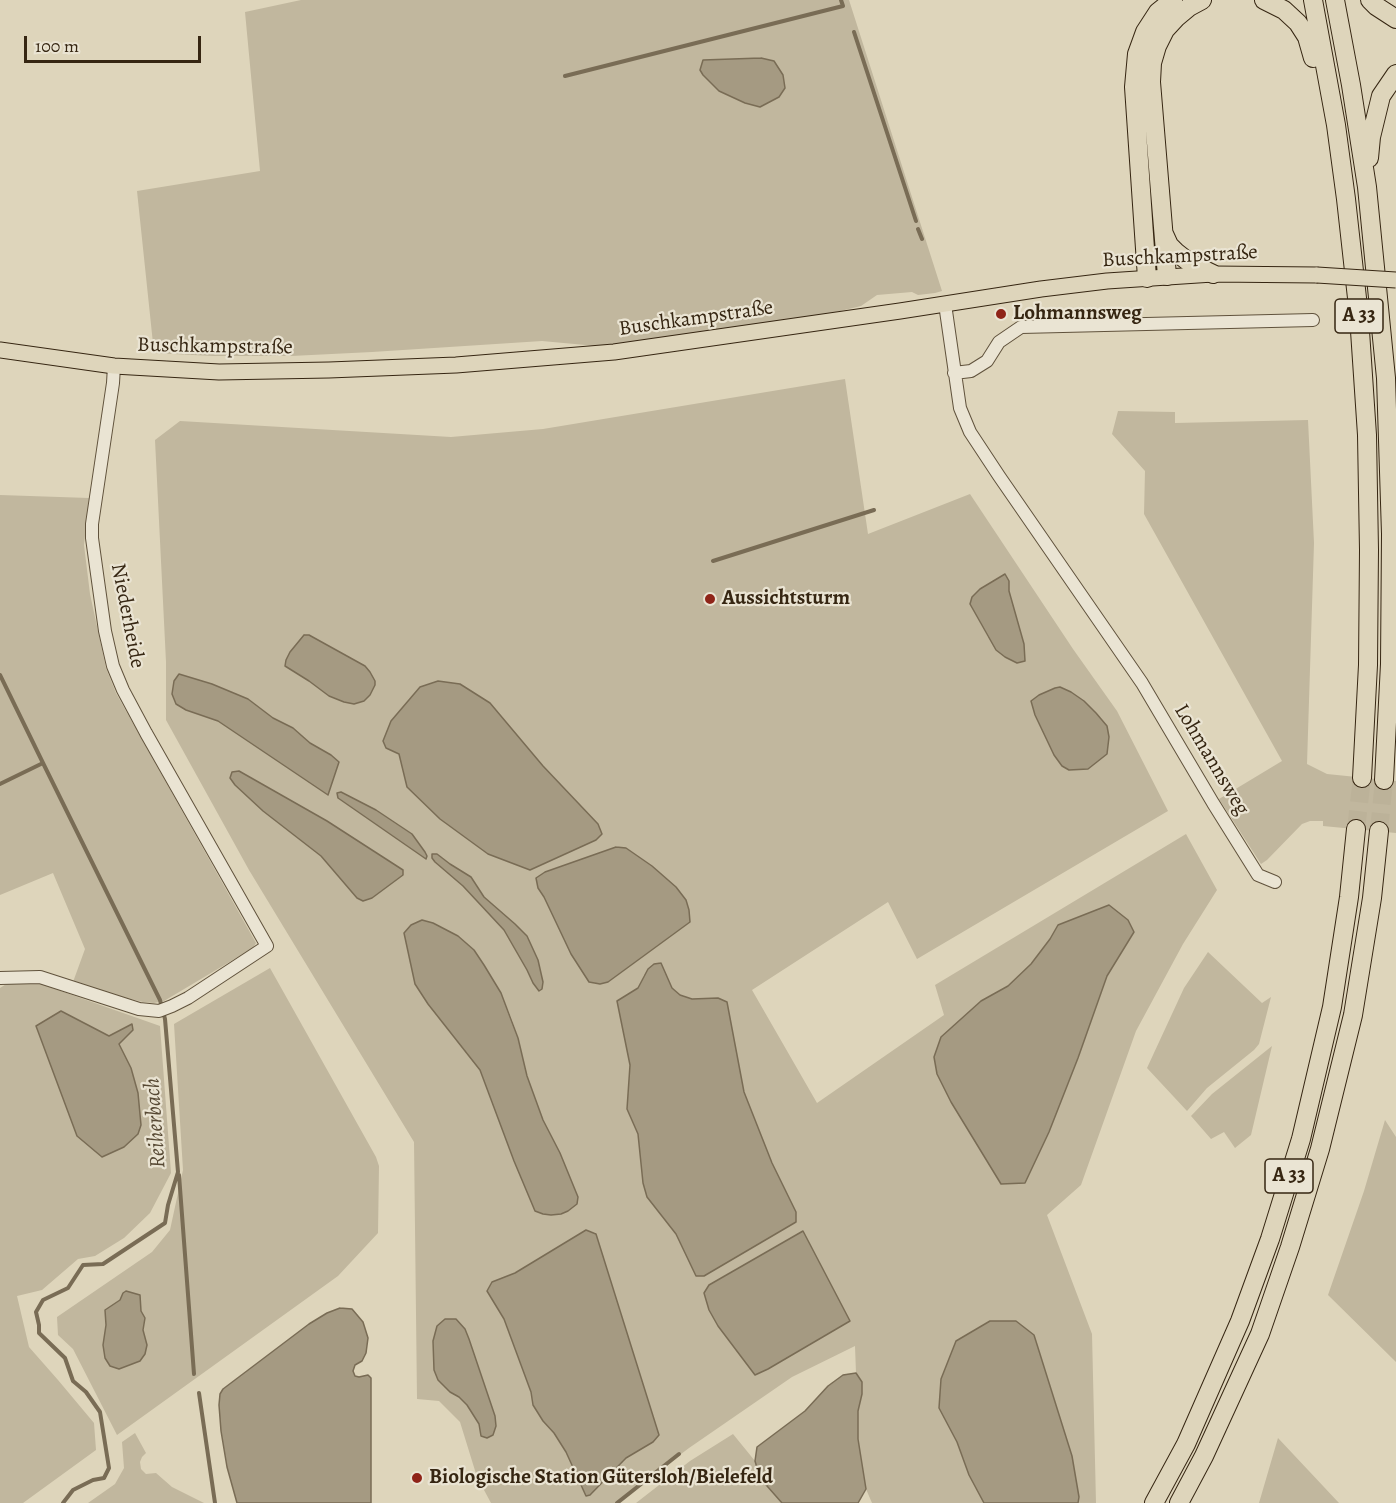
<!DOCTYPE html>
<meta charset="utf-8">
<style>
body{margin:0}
#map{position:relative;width:1396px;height:1503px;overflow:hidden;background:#ded5bb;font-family:Alegreya,serif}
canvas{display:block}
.scale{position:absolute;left:24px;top:36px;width:177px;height:27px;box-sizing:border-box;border:3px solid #362612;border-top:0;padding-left:8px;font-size:18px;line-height:21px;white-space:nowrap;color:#362612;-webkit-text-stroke:4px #eae4d3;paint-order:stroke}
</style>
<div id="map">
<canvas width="1396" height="1503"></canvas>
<div class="scale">100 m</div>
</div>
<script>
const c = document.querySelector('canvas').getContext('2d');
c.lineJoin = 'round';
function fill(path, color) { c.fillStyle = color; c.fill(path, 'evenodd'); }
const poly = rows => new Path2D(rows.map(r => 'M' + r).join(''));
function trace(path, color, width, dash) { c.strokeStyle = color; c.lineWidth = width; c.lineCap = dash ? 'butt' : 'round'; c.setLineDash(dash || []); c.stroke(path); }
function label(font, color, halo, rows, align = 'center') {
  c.font = font + ' Alegreya,serif'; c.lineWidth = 4.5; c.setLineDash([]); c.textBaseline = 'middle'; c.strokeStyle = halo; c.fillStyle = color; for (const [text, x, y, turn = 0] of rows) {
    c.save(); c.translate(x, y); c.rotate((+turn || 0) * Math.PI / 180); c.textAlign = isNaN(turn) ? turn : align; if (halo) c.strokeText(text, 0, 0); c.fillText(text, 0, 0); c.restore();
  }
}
fill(poly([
 [301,0,849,0,942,291,935,293,918,295,912,292,877,295,861,306,824,315,619,345,596,346,542,341,372,352,291,356,213,356,154,353,137,191,260,171,245,12],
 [703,60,726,60,783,75,785,88,779,97],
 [845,379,868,534,970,494,1073,649,1117,711,1168,811,917,959,888,902,752,990,817,1103,944,1015,935,985,1186,834,1217,890,1183,944,1136,1031,1081,1185,1047,1215,1092,1334,1096,1503,1078,1503,1079,1497,1072,1456,1034,1335,957,1442,969,1475,984,1503,872,1503,866,1489,858,1439,858,1411,862,1394,862,1382,856,1373,855,1346,792,1377,689,1448,616,1503,491,1503,477,1477,460,1422,439,1401,417,1399,414,1142,249,870,166,720,166,662,155,440,180,421,451,437,543,429],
 [1009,581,1009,591,988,637,970,604,972,597,988,585],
 [332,649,365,666,329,696,310,681,285,666],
 [179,674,212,684,248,699,273,718,293,728,310,743,331,755,332,780,327,794,218,721,186,710],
 [438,681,543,766,598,824,530,870,488,854,440,819,407,787,391,721,420,687],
 [1055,688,1062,766,1054,755,1035,715,1039,695],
 [239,771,403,875,372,898,357,898,321,856,263,811,235,785,230,778,232,773],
 [338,798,376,810,393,821,412,834,425,852,427,856,426,859],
 [616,847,686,900,689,909,690,922,608,982,600,984,538,888,536,879,546,872],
 [437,854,450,864,471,877,484,897,515,924,527,936,538,960,543,982,540,991,533,983,527,970,504,930,463,886,435,862],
 [1058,925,1134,932,1107,976,1078,1058,1049,1132,1025,1183,1001,1184,934,1057,942,1037,981,1001,1008,986,1031,964,1050,939],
 [404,933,458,936,474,950,484,965,501,993,511,1017,518,1037,527,1076,543,1120,560,1153,578,1197,496,1112,480,1070,428,1004,415,984],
 [644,975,672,988,680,995,692,999,718,998,727,1002,744,1092,772,1163,796,1212,696,1276,676,1234,647,1197,643,1183,638,1134,627,1109,630,1065,627,1046,638,988],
 [586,1230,596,1233,653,1442,626,1458,590,1495,586,1496,576,1476,566,1452,554,1433,543,1421,533,1405,531,1392,504,1319,487,1291,492,1282,515,1273],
 [803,1231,850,1321,768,1369,755,1374,718,1326,704,1293,709,1285],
 [450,1392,490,1405,495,1416,481,1436,479,1424,467,1405,459,1397],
 [1118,411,1175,412,1175,423,1308,420,1314,543,1307,764,1327,774,1396,781,1396,833,1323,826,1323,821,1310,821,1302,824,1267,860,1261,864,1219,799,1282,761,1144,514,1145,471,1112,434],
 [0,495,89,498,84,545,90,594,106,668,116,693,256,943,253,948,164,1001,154,1003,143,1002,110,994,73,982,85,949,53,873,0,895],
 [1208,952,1262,1003,1271,997,1259,1044,1254,1050,1207,1088,1187,1111,1147,1068,1184,988],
 [270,968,376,1157,379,1166,378,1233,338,1276,117,1435,73,1349,58,1335,57,1317,152,1252,170,1230,183,1170,174,1024],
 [8,983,41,984,160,1026,171,1173,150,1213,124,1238,95,1256,78,1259,42,1290,17,1296,29,1347,58,1380,94,1423,96,1450,23,1503,0,1503,0,988],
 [61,1011,109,1036,133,1030,119,1043,131,1068,138,1093],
 [1272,1046,1251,1135,1235,1148,1224,1132,1211,1139,1191,1116,1212,1094],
 [1385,1120,1396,1137,1396,1362,1328,1295,1364,1191],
 [135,1433,146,1453,142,1457,140,1462,141,1469,146,1474,156,1473,172,1487,204,1503,88,1503,115,1484,124,1468,122,1442],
 [733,1434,755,1461,760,1478,782,1503,636,1503,690,1461],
 [1278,1438,1339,1503,1259,1503]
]), '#c1b79e');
const water = poly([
 [761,58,774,61,783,75,785,88,779,97,760,107,745,103,719,91,703,75,700,70,703,60,761,58],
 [1005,574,1009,581,1009,591,1024,644,1025,661,1017,663,1005,657,996,650,970,604,972,597,980,589,1005,574],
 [304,635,309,635,365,666,370,672,375,681,375,685,370,695,364,701,354,704,344,702,329,696,309,681,285,666,286,660,290,652,304,635],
 [179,674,212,684,248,699,273,718,293,728,310,743,331,755,339,762,328,795,218,721,186,710,176,704,172,694,174,681,179,674],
 [438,681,460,684,490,703,543,766,598,824,602,834,596,840,530,870,488,854,440,819,407,787,399,754,386,748,383,741,391,721,420,687,438,681],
 [1060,687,1071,692,1084,701,1096,713,1107,726,1109,737,1107,754,1088,769,1069,770,1062,766,1054,755,1035,715,1031,701,1039,695,1055,688,1060,687],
 [239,771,327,821,403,870,403,875,372,898,363,901,357,898,321,856,263,811,235,785,230,778,232,772,239,771],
 [341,792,376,810,412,834,425,852,427,856,426,859,338,798,337,793,341,792],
 [616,847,626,848,652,866,676,887,686,900,689,910,690,922,608,982,600,984,589,982,571,954,544,897,538,888,536,878,545,872,616,847],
 [432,854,437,854,450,864,471,877,484,897,515,924,527,936,538,960,543,982,542,989,539,991,533,983,527,970,504,930,463,886,435,862,432,858,432,854],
 [1109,905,1128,920,1134,932,1107,976,1078,1058,1049,1132,1025,1183,1001,1184,951,1102,937,1074,934,1057,941,1037,981,1001,1008,986,1031,964,1050,939,1058,925,1109,905],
 [422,920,433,923,458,936,474,950,484,965,501,993,518,1038,527,1076,543,1120,560,1153,578,1197,577,1204,568,1211,561,1214,551,1215,543,1214,535,1211,514,1161,480,1070,428,1004,415,984,404,933,411,925,422,920],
 [661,963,672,988,680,995,692,999,718,998,727,1002,744,1092,772,1163,796,1212,796,1222,704,1276,696,1276,676,1234,647,1197,643,1183,638,1134,627,1109,630,1065,617,1001,638,988,648,969,654,964,661,963],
 [61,1011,109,1036,132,1024,133,1030,119,1044,131,1068,138,1093,141,1125,138,1134,124,1147,102,1157,77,1136,36,1026,61,1011],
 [586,1230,596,1234,659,1435,653,1442,626,1458,590,1495,586,1496,566,1452,554,1433,543,1421,533,1405,531,1392,504,1319,487,1291,492,1282,515,1273,586,1230],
 [803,1231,850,1321,768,1369,755,1375,718,1326,709,1310,704,1293,709,1285,803,1231],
 [126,1291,140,1295,141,1311,145,1318,143,1330,147,1345,145,1354,140,1361,119,1369,110,1366,105,1358,103,1345,106,1325,105,1310,120,1300,123,1293,126,1291],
 [340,1308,352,1309,363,1322,368,1338,366,1353,362,1361,355,1365,353,1371,355,1376,359,1377,368,1375,371,1378,371,1503,237,1503,227,1467,221,1431,219,1405,220,1394,223,1389,309,1324,327,1313,340,1308],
 [445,1319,456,1319,465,1329,469,1339,495,1416,496,1426,493,1435,487,1438,481,1436,479,1424,467,1405,459,1397,450,1392,438,1380,434,1370,433,1341,437,1326,445,1319],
 [990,1321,1016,1321,1034,1335,1072,1456,1079,1497,1078,1503,984,1503,969,1475,957,1442,939,1408,941,1379,956,1341,990,1321],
 [856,1373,862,1382,862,1394,858,1411,858,1439,866,1489,858,1503,782,1503,760,1478,755,1461,757,1447,805,1411,828,1386,843,1375,856,1373]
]);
fill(water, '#a59a82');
trace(water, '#796c55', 1.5);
trace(poly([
 [854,32,916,221],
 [565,76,843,6,841,0],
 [918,229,922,239],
 [713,561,874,510],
 [0,675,43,763],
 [0,784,43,763,160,1000,165,1019,178,1172,168,1205,165,1223,103,1264,83,1265,68,1288,43,1300,36,1312,39,1325,39,1333,65,1358,73,1381,86,1392,100,1412,109,1468,104,1478,93,1480,73,1490,63,1503],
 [179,1175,194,1374],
 [199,1393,215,1503],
 [617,1503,679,1454]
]), '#796c55', 4);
trace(poly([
 [1356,829,1362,778],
 [1379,831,1384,780]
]), '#bcb299', 18, [18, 9]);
const minor = poly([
 [945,304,960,408,970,432,999,476,1142,683,1213,803,1258,875,1275,882],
 [954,373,971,371,987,361,999,342,1021,327,1313,320],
 [0,978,40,977,139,1009,159,1011,172,1006,188,998,267,946,146,733,123,690,113,666,105,631,92,538,92,524,113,383,114,366]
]);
const major = poly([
 [0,350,114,366,219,372,329,370,456,365,614,352,900,311,1041,289,1107,281,1213,274,1317,275]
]);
const highway = poly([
 [1264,0,1284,10,1298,23,1307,37,1313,58],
 [1313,0,1336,125,1346,199,1359,316,1367,435,1369,550,1368,665,1362,778],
 [1335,0,1351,85,1367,187,1386,378,1391,534,1390,664,1384,780],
 [1370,0,1376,6,1396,19],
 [1369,158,1371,137,1381,96,1396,74],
 [1164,234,1169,245,1176,252,1190,263,1213,274],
 [1167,276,1151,82,1152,63,1157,46,1165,30,1177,17,1189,7,1202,0],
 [1147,278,1134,87,1137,54,1145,32,1158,12,1173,0],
 [1154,1503,1186,1444,1240,1321,1270,1239,1301,1139,1332,1007,1349,897,1356,829],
 [1179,1503,1204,1456,1260,1334,1290,1247,1320,1149,1353,1015,1372,898,1379,831]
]);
trace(minor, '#60523c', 14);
trace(major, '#362612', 17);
trace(highway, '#362612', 20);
trace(minor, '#eae4d3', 12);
trace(major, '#ded5bb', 15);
trace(highway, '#ded5bb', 18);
const majorBridge = poly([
 [1317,275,1396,280]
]);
trace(majorBridge, '#362612', 17, []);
trace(majorBridge, '#ded5bb', 15);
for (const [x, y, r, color] of [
 [1001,314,6,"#8f2418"],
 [710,599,6,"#8f2418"],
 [417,1478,6,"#8f2418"]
]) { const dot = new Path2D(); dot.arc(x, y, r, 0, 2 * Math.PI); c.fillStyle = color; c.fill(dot); trace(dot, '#eae4d3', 2); }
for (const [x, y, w] of [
 [1359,316,48],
 [1289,1176,48]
]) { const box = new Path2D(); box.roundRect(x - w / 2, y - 17, w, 34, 4.5); c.fillStyle = '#eae4d3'; c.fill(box); trace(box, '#362612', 1.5); }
label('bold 20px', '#362612', null, [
 ["A 33",1359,316],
 ["A 33",1289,1176]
]);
label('21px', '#362612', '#eae4d3', [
 ["Buschkampstraße",1180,257,-3],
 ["Buschkampstraße",696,319,-8],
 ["Buschkampstraße",215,347,1],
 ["Niederheide",127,616,79],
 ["Lohmannsweg",1211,760,59]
]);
label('bold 21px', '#362612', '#eae4d3', [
 ["Lohmannsweg",1013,314],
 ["Aussichtsturm",722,599],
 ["Biologische Station Gütersloh/Bielefeld",429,1478]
], 'left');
label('italic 22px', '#574934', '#eae4d3', [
 ["Reiherbach",156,1123,-94]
]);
</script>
